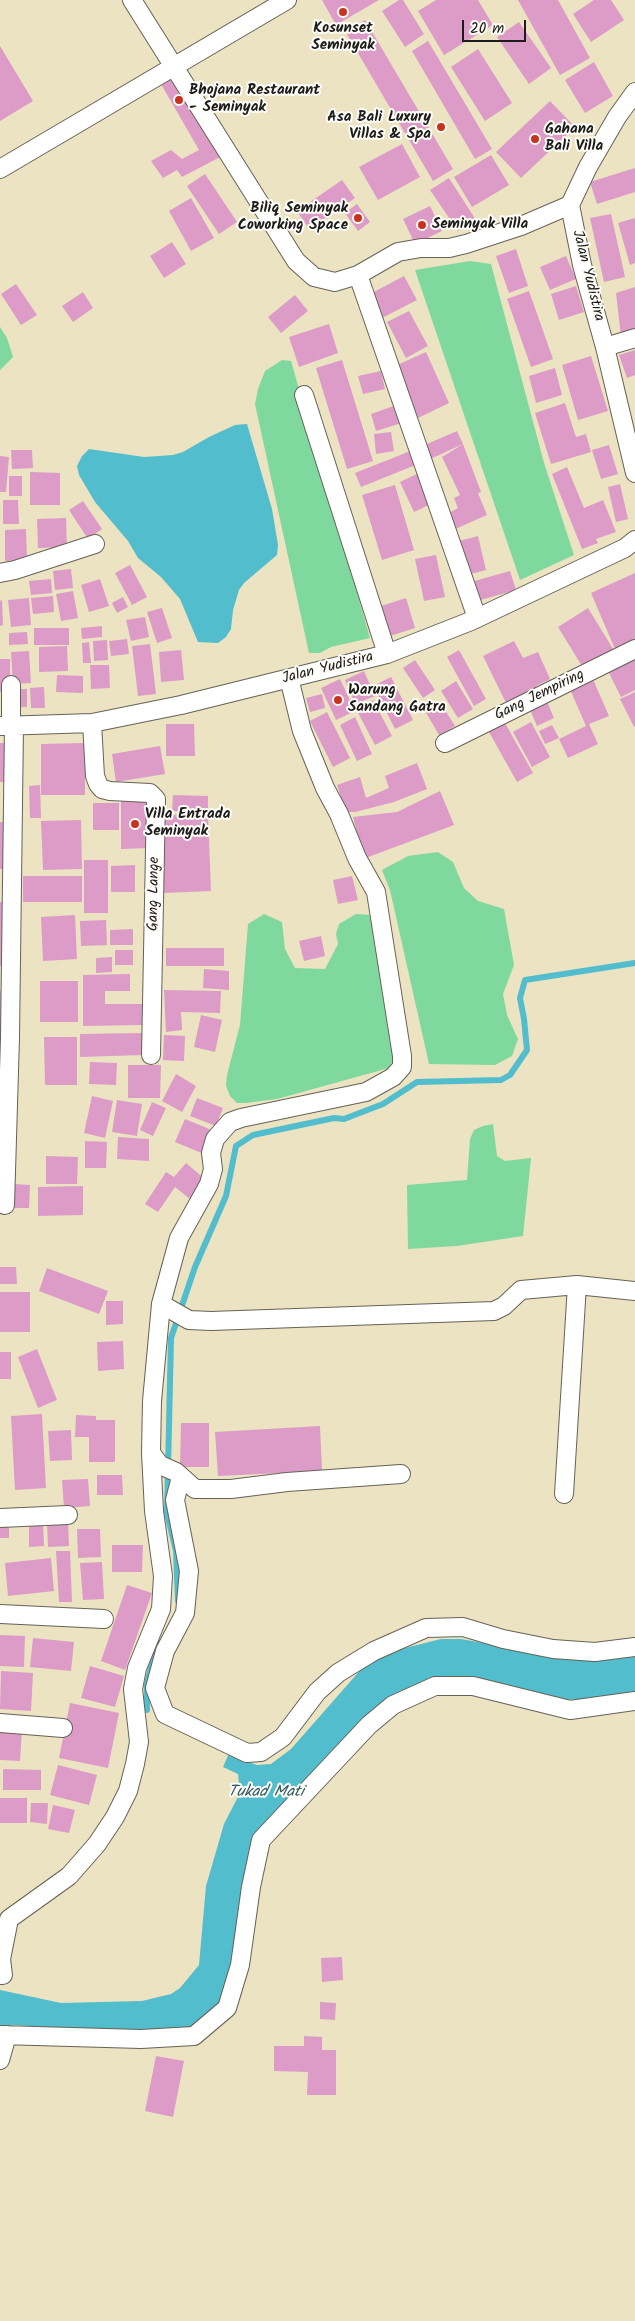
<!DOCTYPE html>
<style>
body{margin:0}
#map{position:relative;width:635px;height:2321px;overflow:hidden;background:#ece3c3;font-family:Kalam,sans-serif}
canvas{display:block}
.scale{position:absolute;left:462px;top:20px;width:64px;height:22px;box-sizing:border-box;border:2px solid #1c1c1c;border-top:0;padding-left:6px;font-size:15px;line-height:18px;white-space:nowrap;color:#1c1c1c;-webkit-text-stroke:4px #fdfcf7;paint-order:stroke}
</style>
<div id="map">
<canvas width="635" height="2321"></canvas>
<div class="scale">20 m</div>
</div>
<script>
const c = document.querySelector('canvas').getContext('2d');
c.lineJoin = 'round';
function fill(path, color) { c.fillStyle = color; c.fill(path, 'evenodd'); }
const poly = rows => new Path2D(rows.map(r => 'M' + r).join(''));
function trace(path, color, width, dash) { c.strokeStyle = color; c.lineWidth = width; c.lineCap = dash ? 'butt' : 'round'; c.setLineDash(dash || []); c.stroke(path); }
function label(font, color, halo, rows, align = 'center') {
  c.font = font + ' Kalam,sans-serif'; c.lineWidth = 4; c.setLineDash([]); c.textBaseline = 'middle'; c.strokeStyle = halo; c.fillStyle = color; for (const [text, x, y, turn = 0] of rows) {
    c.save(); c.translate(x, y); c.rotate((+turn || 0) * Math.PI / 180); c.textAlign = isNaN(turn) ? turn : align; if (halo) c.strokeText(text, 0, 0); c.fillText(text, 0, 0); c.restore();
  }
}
fill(poly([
 [470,261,491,264,544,463,574,555,520,580,415,270],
 [0,327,7,338,13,357,0,370],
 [282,360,291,361,370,638,331,647,320,653,309,653,255,404,258,389,265,371],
 [438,852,453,862,464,888,478,901,504,909,514,965,503,994,507,1015,518,1039,512,1056,495,1065,429,1064,390,890,382,870,408,856],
 [264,914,282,922,285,949,295,968,325,969,338,944,336,934,339,924,356,914,372,915,394,1058,389,1068,277,1099,246,1103,237,1103,230,1096,226,1086,227,1075,240,1025,248,924],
 [493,1124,497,1156,505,1161,531,1158,523,1236,457,1246,408,1249,407,1185,467,1180,470,1139,474,1130,483,1126]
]), '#7fd99f');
fill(poly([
 [247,424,272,509,278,545,277,555,244,583,239,590,233,610,231,629,226,637,218,643,198,642,180,599,161,577,138,558,128,541,95,502,79,475,77,466,82,456,89,449,144,457,173,455,183,452,209,437,235,425],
 [441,1639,461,1639,522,1650,599,1660,635,1656,635,1694,583,1700,544,1698,427,1683,267,1829,224,2008,201,2028,155,2034,15,2025,0,2027,0,1990,61,2003,142,2001,171,1994,180,1988,199,1965,206,1886,224,1824,240,1793,238,1774,223,1767,230,1751,248,1757,249,1762,257,1765,271,1764,291,1749,364,1666,401,1649]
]), '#51bdcd');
trace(poly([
 [178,1601,176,1551,167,1513,171,1338,195,1267,226,1196,236,1146,253,1135,334,1118,344,1119,383,1104,417,1082,501,1080,510,1075,527,1050,524,1019,520,998,525,980,635,963],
 [147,1710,147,1684,154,1656,159,1650]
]), '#51bdcd', 6);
fill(poly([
 [322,0,379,0,336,25],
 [399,0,403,0,424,34,405,47,382,11],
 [436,0,478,0,493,25,444,55,418,11],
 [518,0,558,0,590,58,560,75],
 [594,0,611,0,624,20,591,42,573,14],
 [365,20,453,169,433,181,345,31],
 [519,22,551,68,529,84,497,37],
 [428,41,492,149,475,159,412,51],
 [0,46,33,101,0,121],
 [478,49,512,103,485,121,451,67],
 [594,62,613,96,585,113,565,80],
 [176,74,224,155,182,177,177,170,163,178,151,161,171,150,182,159,199,150,161,84],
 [550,101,575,127,521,178,496,152],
 [402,144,420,177,378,200,359,167],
 [491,155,509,185,472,207,454,177],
 [635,168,635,192,597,204,590,182],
 [205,174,237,222,219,234,187,186],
 [449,178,476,220,458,231,430,190],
 [342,180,355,198,309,229,297,211],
 [191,198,214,238,191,251,169,211],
 [357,204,370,222,358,231,345,213],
 [430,206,442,231,415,244,403,219],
 [611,214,625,277,604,282,590,218],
 [635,218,635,263,630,265,618,223],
 [172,242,186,264,164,278,150,256],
 [516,249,528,286,509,293,496,256],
 [566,256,576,279,550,290,540,267],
 [404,276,417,300,382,318,370,294],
 [16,284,37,315,21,325,1,294],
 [576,286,584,312,559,320,551,294],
 [635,287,635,334,621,337,616,293],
 [529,291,553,359,531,367,507,299],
 [83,292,93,308,73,322,62,306],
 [295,295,308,311,281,333,268,317],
 [409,311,428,346,406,358,387,322],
 [329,324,338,353,299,367,289,337],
 [635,350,635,375,627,378,619,355],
 [426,352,449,403,418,418,395,366],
 [591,356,608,411,578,420,562,365],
 [342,360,373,461,347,469,316,368],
 [555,368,562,395,536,403,529,376],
 [381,371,385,389,363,394,358,376],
 [402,403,408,421,376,431,371,414],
 [565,403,576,437,586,434,591,452,551,464,535,413],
 [457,431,463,444,426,461,420,447],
 [391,432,394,451,376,454,374,434],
 [463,444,481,492,478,493,487,515,453,530,445,515,458,508,454,498,460,495,442,457],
 [609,445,618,474,601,479,592,450],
 [11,450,32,450,33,468,12,469],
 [413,450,418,464,361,487,355,473],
 [0,456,9,457,6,492,0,492],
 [567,467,584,508,603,500,616,532,596,539,598,543,582,549,552,474],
 [30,472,60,473,60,505,30,505],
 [421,472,435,502,414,512,400,482],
 [9,476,22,476,22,496,9,496],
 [620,484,628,519,616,522,608,487],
 [395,485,414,550,382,560,362,495],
 [3,500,18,500,19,524,3,524],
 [83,501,102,529,88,539,69,510],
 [66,518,67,547,38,548,37,519],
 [26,529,27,560,5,561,5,530],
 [478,536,486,570,463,576,455,542],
 [436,555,445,597,424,601,415,559],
 [130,565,147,597,132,605,115,573],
 [71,569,73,588,55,590,53,571],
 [510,571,516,590,477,601,471,582],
 [635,573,635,640,615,649,591,593],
 [51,579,52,593,31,595,29,581],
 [100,579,109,606,89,612,81,585],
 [73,591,78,618,61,621,56,594],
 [53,596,54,612,33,614,31,598],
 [123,597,128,607,117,613,112,603],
 [29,598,31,625,11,627,8,600],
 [406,598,415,628,390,636,381,606],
 [2,600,3,625,0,626,0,601],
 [162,608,172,638,157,643,147,612],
 [588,608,615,652,585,671,558,627],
 [145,617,149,637,131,641,126,620],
 [102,626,102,637,82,639,81,628],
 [34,628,69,628,69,645,34,645],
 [27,632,28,644,9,645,9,633],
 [127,639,129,654,111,656,109,641],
 [107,640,108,660,94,661,93,641],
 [514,641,523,658,538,652,550,679,536,686,539,691,508,707,483,656],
 [89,642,91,663,83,663,82,643],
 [150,644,156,694,138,696,132,646],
 [67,646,68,671,39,672,39,647],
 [181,650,184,680,161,682,159,652],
 [459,650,486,699,474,706,447,657],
 [29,651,31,683,13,684,11,652],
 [633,656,635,661,635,690,621,697,607,669],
 [0,659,10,659,10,692,0,692],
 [415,660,435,690,423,698,403,668],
 [90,665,109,665,110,688,91,689],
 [364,671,375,696,355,704,345,680],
 [57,675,83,676,83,693,56,692],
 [391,677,413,720,395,729,373,686],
 [592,677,609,716,589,724,598,744,568,758,559,739,586,726,569,687],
 [340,679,355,711,336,720,321,688],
 [456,681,473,709,458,718,441,691],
 [44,687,45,708,31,708,30,688],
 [13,689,27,689,27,707,13,707],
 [635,692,635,726,634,727,620,699],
 [322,694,325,708,310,712,306,698],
 [545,697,554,718,537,726,528,705],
 [373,700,392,736,375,745,356,709],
 [440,702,455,726,439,735,425,711],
 [327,712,350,758,333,767,310,721],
 [355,717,372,754,357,761,340,725],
 [531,722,550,757,532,767,513,732],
 [505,723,533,773,517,782,489,732],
 [166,724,194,724,195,756,166,756],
 [552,725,559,738,545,744,539,731],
 [0,743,12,743,13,782,0,782],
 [85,743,85,795,41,795,41,744],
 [160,746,165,774,116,782,112,754],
 [417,763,427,789,394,802,355,812,346,812,337,785,360,777,366,798,389,788,385,776],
 [40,785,41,818,30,818,29,786],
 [440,791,454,825,363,859,353,817,397,812],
 [173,795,208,796,208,812,172,811],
 [121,799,149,799,150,848,121,849],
 [93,803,119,803,119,830,93,830],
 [208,814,211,891,164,893,161,815],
 [81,820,82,869,43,870,41,821],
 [0,822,9,822,9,869,0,869],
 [84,860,108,860,108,913,84,913],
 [135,865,135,892,111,892,111,866],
 [23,876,82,876,82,902,23,902],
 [352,876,358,900,338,904,333,880],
 [0,902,9,902,9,966,0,966],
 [75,915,77,959,43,961,41,917],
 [106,920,107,945,81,946,80,921],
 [133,929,133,945,110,945,110,930],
 [321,936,325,956,304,961,299,941],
 [166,948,224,948,224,966,166,966],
 [115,950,133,950,133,965,115,965],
 [112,957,112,972,96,973,96,958],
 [204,969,229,971,229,990,203,988],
 [130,974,130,991,105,991,105,1004,142,1004,142,1025,83,1026,83,975],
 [40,981,78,981,78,1022,40,1022],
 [164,990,221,991,220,1013,181,1012,182,1030,166,1032],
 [0,991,9,991,8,1034,0,1033],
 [201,1015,222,1020,215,1052,194,1047],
 [143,1033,143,1055,80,1057,80,1034],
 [164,1035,185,1036,184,1061,163,1060],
 [44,1037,77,1037,77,1085,45,1085],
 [90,1062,117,1063,116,1085,89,1084],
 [128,1065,161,1065,160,1098,128,1098],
 [176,1074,196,1086,182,1112,162,1101],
 [92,1096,113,1101,105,1138,84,1133],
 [197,1098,223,1108,216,1126,190,1116],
 [117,1100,142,1104,137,1136,112,1132],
 [152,1102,166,1108,153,1136,140,1130],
 [185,1119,214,1131,204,1154,175,1142],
 [118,1137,149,1139,149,1161,117,1159],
 [85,1141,107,1142,106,1168,85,1168],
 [46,1156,78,1157,77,1184,46,1184],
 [186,1163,206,1180,190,1199,175,1187,158,1212,145,1204,166,1172,174,1177],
 [15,1184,30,1185,29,1208,14,1208],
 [83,1186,83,1215,38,1216,38,1187],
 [0,1267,16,1267,17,1284,0,1284],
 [47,1268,108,1291,99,1314,39,1291],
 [0,1292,30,1292,30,1332,0,1332],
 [106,1301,123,1301,123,1324,106,1325],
 [123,1341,124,1369,98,1371,97,1342],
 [37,1349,57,1400,38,1408,18,1357],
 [0,1352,11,1352,11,1379,0,1379],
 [42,1414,46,1488,15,1490,11,1416],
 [76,1415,96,1416,96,1420,115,1420,115,1462,89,1462,89,1437,75,1437],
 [181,1423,209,1423,209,1467,180,1467],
 [320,1426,322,1471,218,1476,215,1432],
 [71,1430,72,1460,50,1461,48,1431],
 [97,1475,122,1475,123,1495,97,1495],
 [88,1479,90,1506,64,1508,62,1480],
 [68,1521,69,1546,48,1547,47,1522],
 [9,1522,9,1538,0,1538,0,1523],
 [29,1523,43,1523,44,1546,29,1547],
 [77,1529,100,1529,101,1557,78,1558],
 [112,1545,143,1545,142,1572,112,1572],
 [56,1551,70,1551,72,1602,59,1602],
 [51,1558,54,1591,8,1596,5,1563],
 [102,1562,104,1599,83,1600,80,1563],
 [127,1585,152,1593,125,1670,101,1661],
 [0,1635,25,1636,24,1667,0,1666],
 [33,1638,74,1642,71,1671,30,1667],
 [90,1666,124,1676,115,1707,81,1698],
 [1,1671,33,1673,31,1711,0,1709],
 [70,1703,119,1713,108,1768,59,1758],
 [0,1729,22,1730,20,1761,0,1760],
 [58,1765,97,1775,89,1805,50,1795],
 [3,1769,41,1770,41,1790,3,1790],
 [0,1798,27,1798,27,1823,0,1823],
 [31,1803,48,1803,47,1824,30,1822],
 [53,1805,75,1810,69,1833,48,1829],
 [342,1957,343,1980,322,1982,321,1958],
 [320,2002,336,2003,335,2020,320,2019],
 [304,2036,322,2037,322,2050,336,2050,336,2095,307,2095,308,2072,274,2071,274,2046,304,2046],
 [156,2056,184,2061,173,2117,145,2111]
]), '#dc9cc7');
const street = poly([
 [132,0,296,261,314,277,335,282,358,275,398,252,421,248,449,248,466,244,521,226,570,205],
 [635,92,617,117,588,167,570,205,582,265,605,347,635,473],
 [0,169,287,0],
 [358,275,477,618],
 [605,347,635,338],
 [304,395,387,654],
 [0,573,15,570,95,544],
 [92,723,95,776,98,784,102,789,110,791,150,793,156,799,151,1055],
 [0,726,92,723,181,705,387,654,471,621,625,548,635,540],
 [11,726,11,685],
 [445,743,635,649],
 [5,1205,10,1038,14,726],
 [161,1304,189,1320,211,1321,494,1311,504,1306,521,1290,577,1285,635,1291],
 [151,1453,160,1465,176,1472,195,1489,231,1489,287,1482,401,1474],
 [181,1477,175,1500,189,1571,185,1613,165,1651,155,1688,165,1714,247,1753,261,1752,283,1737,317,1692,338,1673,374,1651,426,1628,463,1627,503,1639,553,1649,595,1652,635,1647],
 [564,1494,577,1285],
 [0,1518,68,1515],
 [0,1614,104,1619],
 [0,1723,63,1728],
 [0,1975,3,1975,1,1959,9,1919,69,1876,97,1844,115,1817,128,1791,135,1764,139,1742,133,1689,137,1668,161,1609,163,1576,154,1511,151,1453,152,1401,161,1304,179,1238,209,1184,213,1169,211,1153,215,1139,230,1122,241,1118,366,1092,393,1077,402,1067,402,1056,376,892,357,858,339,814,325,788,302,731,289,678],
 [0,2035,141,2039,194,2036,227,2008,240,1965,251,1887,261,1840,369,1725,393,1705,435,1686,473,1686,570,1710,635,1701],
 [0,2060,7,2035]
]);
trace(street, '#656256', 20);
trace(street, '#fff', 18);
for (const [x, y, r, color] of [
 [343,12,5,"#c8321e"],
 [179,100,5,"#c8321e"],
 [441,127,5,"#c8321e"],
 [535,139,5,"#c8321e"],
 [358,218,5,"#c8321e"],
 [422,225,5,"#c8321e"],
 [338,700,5,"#c8321e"],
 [135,824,5,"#c8321e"]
]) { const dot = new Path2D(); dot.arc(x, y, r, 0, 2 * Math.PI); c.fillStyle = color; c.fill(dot); trace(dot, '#fdfcf7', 2); }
label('bold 15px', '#1c1c1c', '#fdfcf7', [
 ["Kosunset",343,29,"center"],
 ["Seminyak",343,46,"center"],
 ["Bhojana Restaurant",189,91],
 ["- Seminyak",189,108],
 ["Asa Bali Luxury",431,118,"right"],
 ["Villas & Spa",431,135,"right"],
 ["Gahana",545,130],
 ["Bali Villa",545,147],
 ["Biliq Seminyak",348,209,"right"],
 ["Coworking Space",348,226,"right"],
 ["Seminyak Villa",432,225],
 ["Warung",348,691],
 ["Sandang Gatra",348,708],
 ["Villa Entrada",145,815],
 ["Seminyak",145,832]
], 'left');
label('15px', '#1c1c1c', '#fdfcf7', [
 ["Jalan Yudistira",587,276,76],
 ["Jalan Yudistira",328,669,-14],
 ["Gang Jempiring",540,696,-26],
 ["Gang Lange",155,894,-89]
]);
label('italic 16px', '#315c63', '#fdfcf7', [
 ["Tukad Mati",266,1793]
]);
</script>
